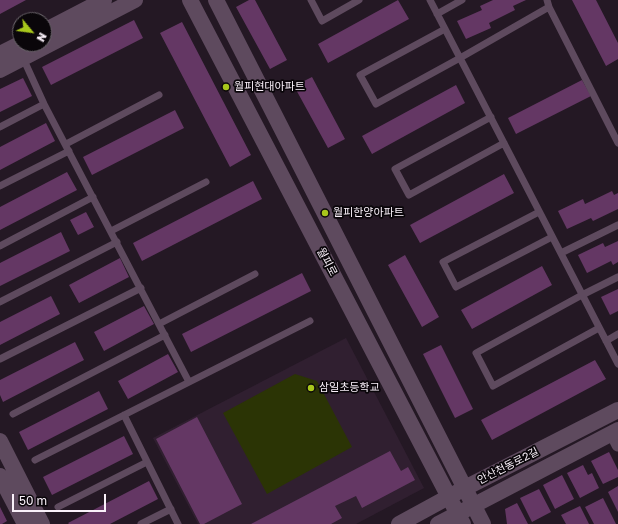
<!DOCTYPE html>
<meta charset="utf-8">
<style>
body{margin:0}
#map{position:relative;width:618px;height:524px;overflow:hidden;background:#241824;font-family:"Golos Text",sans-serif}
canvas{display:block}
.north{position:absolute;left:12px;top:12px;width:40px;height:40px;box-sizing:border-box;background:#0a060a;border:1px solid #6a646a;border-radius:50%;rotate:119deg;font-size:11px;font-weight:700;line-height:16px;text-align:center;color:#f9f0f9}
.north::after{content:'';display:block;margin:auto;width:14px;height:18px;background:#a8c71c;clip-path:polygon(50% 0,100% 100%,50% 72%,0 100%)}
.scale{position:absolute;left:12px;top:494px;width:94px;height:18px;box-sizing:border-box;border:2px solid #f9f0f9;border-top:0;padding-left:5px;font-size:12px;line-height:14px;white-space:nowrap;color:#f9f0f9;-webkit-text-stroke:3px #0a060a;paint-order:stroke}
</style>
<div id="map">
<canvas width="618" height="524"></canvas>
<div class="north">N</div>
<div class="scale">50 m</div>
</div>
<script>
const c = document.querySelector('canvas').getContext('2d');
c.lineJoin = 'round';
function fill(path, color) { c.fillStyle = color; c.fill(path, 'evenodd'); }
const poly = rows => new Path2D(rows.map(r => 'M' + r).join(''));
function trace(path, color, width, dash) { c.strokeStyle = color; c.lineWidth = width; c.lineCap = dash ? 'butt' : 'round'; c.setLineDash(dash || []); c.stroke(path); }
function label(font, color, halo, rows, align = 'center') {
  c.font = font + ' "Golos Text","Noto Sans KR",sans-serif'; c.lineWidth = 3.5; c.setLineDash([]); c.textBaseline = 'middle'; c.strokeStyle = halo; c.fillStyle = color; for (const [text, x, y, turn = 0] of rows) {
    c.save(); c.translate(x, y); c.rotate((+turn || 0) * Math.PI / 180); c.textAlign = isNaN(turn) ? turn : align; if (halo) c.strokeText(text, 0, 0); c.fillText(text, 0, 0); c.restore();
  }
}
fill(poly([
 [346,338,424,488,356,524,198,524,153,438]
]), '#301f30');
fill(poly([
 [295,374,317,381,352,447,267,494,223,413]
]), '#2b3405');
fill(poly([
 [0,0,26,0,0,14],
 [249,0,255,0,287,60,270,69,236,7],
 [398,0,409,19,328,63,318,44],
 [493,0,526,0,513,6,515,10,489,23,491,28,466,39,457,21,482,10,480,6],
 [572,0,596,0,618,43,618,59,606,66],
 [134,20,143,38,51,85,42,67],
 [182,22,251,155,230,167,160,33],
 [312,77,345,139,328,148,294,86],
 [23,78,32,96,0,112,0,89],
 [582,80,591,96,516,134,508,118],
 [456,85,465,103,372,154,362,136],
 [175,110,184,128,92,175,83,157],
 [46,123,55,141,0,170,0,147],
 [67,172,77,190,0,230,0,207],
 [504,174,514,193,420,243,410,225],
 [253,181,262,199,142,261,133,243],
 [612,191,614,195,618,193,618,209,593,221,591,218,567,229,558,211,583,199,585,204],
 [86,212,94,227,78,235,70,220],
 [61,232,70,251,0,286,0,263],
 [618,241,618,262,613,265,611,261,587,273,578,255,603,243,605,247],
 [405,255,439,317,422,327,388,265],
 [120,258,129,277,79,303,69,285],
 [542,266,552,285,472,329,461,310],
 [302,273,311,291,191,352,182,334],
 [618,289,618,311,610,315,601,297],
 [51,296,60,314,0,345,0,322],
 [144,306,154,324,104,351,94,332],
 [75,342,84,360,3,402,0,395,0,380],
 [441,345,473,409,455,418,423,354],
 [168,354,178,372,128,399,118,381],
 [595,360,606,379,492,440,481,420],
 [99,391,108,409,28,450,19,432],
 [197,417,242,504,204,524,200,524,156,439],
 [124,436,133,454,52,495,43,477],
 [390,451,401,471,408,467,415,480,362,508,356,496,335,506,342,518,331,524,251,524],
 [609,452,618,470,618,477,603,484,591,461],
 [583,465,588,475,592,473,599,488,580,498,567,473],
 [562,475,574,499,555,509,543,485],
 [149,481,158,499,110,524,69,524,68,523],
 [618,486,618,512,608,492],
 [539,489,551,512,532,522,520,498],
 [603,498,616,524,594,524,585,507],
 [517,503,528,524,507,524,505,509],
 [580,506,589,524,566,524,561,515],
 [0,507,7,521,2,524,0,524]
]), '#643764');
trace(poly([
 [311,0,322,21,359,0],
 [430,0,618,364],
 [547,0,549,7,618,143],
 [437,14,462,0],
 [445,29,360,75,376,104,460,58,549,7],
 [23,58,44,104,189,382],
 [491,117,395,169,409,195,504,143],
 [0,127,44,104],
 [66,144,159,95],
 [0,186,69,151],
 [539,212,443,262,456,287,552,237],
 [111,231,206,182],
 [0,246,93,197],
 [561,253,618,225],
 [0,302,117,242],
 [159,324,255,274],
 [599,328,493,386,476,353,582,295,618,277],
 [606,341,618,334],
 [0,359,141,288],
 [13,414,165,335],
 [124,415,178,524],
 [35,460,310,321],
 [58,507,147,462],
 [141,524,171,509]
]), '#5e4a5e', 7);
trace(poly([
 [612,433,618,445]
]), '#5e4a5e', 13);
trace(poly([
 [190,0,463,524],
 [216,0,483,524],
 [44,31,104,0],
 [0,54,20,44],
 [0,70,135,0],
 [0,441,42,524],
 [0,476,25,524],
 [399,524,465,488,618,410],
 [438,524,618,430]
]), '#5e4a5e', 16);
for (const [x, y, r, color] of [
 [226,87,4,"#a8c71c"],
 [325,213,4,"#a8c71c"],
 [311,388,4,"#a8c71c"]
]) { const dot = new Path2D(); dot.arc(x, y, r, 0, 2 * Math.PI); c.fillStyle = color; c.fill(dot); trace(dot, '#0a060a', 1.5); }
label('11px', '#f9f0f9', '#0a060a', [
 ["월피현대아파트",234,87],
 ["월피한양아파트",333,213],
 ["삼일초등학교",319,388]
], 'left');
label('11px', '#f9f0f9', '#0a060a', [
 ["월피로",327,262,62],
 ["안산천동로2길",508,466,-27]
]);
</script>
